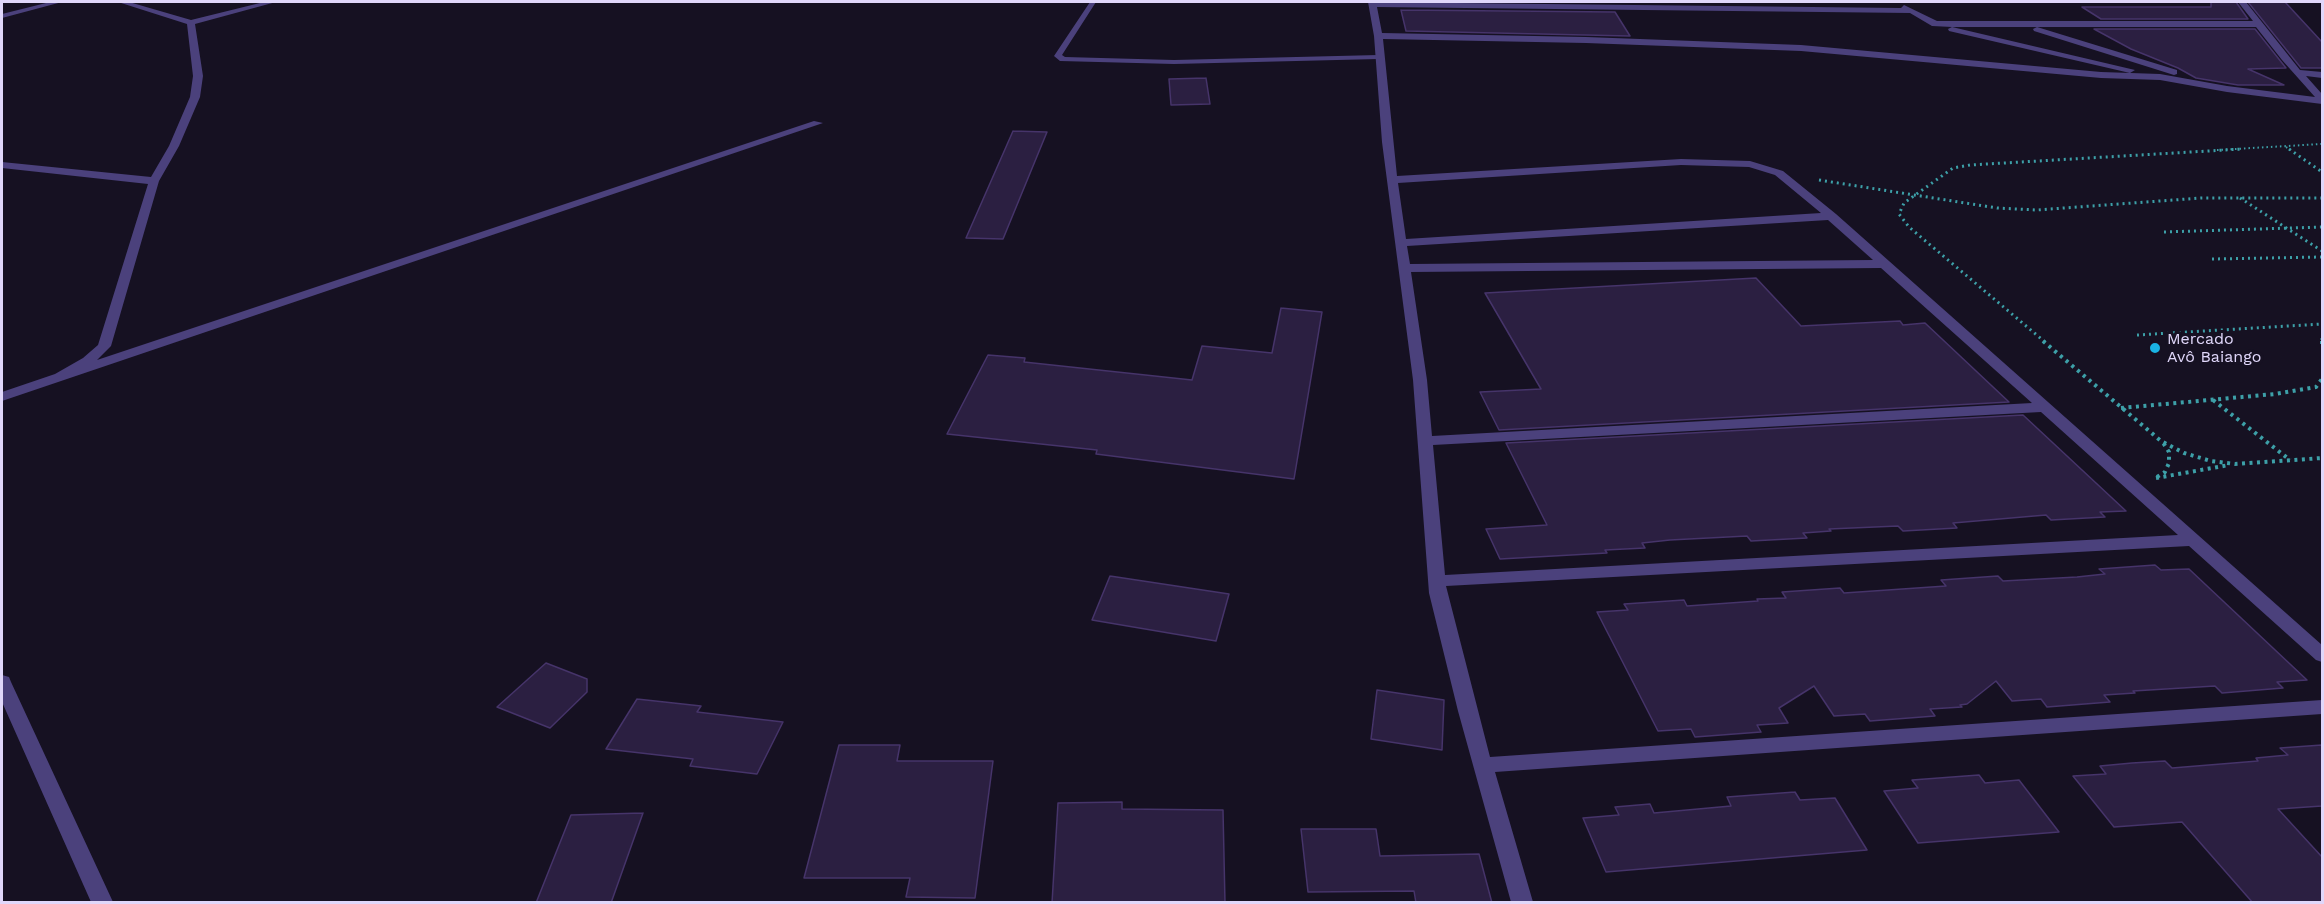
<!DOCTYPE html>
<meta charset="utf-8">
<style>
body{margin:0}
#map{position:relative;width:2324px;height:904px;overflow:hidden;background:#161122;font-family:"Work Sans",sans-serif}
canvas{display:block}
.frame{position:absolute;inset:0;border:3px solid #e0d7fa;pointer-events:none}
</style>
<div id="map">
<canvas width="2324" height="904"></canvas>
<div class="frame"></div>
</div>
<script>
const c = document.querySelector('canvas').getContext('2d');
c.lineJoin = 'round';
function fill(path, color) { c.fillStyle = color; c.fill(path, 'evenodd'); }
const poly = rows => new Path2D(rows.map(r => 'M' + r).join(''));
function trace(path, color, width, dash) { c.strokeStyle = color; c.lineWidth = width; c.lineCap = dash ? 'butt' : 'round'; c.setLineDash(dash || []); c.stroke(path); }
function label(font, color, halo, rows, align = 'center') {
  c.font = font + ' "Work Sans",sans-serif'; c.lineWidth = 6; c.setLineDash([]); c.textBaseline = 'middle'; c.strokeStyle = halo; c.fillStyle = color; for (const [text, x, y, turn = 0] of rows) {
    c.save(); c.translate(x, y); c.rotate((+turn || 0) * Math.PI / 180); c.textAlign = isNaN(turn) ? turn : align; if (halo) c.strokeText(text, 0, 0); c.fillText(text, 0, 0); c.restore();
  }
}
const building = poly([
 [2211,2,2236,2,2248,19,2101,19,2082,7,2211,7,2211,2],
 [2248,2,2285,2,2322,42,2322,68,2301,68,2248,2],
 [1401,10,1615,12,1630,36,1406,31,1401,10],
 [2094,29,2255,29,2286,68,2248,69,2284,85,2238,85,2196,78,2178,68,2131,49,2094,29],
 [1206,78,1210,104,1171,105,1169,79,1206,78],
 [1013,131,1047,132,1003,239,966,238,1013,131],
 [1756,278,1801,326,1900,321,1903,325,1925,323,2009,402,1499,430,1480,392,1541,389,1485,293,1756,278],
 [1281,308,1322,312,1294,479,1096,454,1097,450,947,434,988,355,1025,358,1024,362,1192,380,1202,346,1272,353,1281,308],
 [2023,415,2126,511,2100,512,2105,517,2051,520,2046,515,1953,523,1957,528,1903,531,1898,526,1829,529,1831,531,1803,533,1807,538,1751,541,1747,536,1670,540,1642,543,1645,548,1605,550,1607,553,1500,559,1486,529,1547,525,1506,443,2023,415],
 [2155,565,2161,570,2189,569,2307,680,2277,682,2283,688,2222,693,2215,686,2133,691,2135,693,2104,695,2110,702,2047,707,2041,699,2012,701,1996,681,1967,704,1960,705,1962,707,1930,709,1935,716,1870,721,1865,714,1834,716,1814,686,1779,708,1788,723,1757,725,1761,732,1695,737,1691,729,1658,731,1597,612,1628,610,1624,604,1684,600,1687,606,1758,601,1757,599,1786,598,1782,592,1840,588,1844,593,1946,586,1941,580,1998,576,2003,581,2077,577,2105,574,2099,569,2155,565],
 [1110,576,1229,594,1216,641,1092,620,1110,576],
 [546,663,587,679,587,692,550,728,497,707,546,663],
 [1377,690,1444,700,1442,750,1371,739,1377,690],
 [637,699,701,706,697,712,783,722,757,774,690,766,693,759,606,749,637,699],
 [839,745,900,745,897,761,993,761,975,898,906,897,910,878,804,878,839,745],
 [2322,745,2322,806,2278,809,2322,857,2322,903,2253,903,2182,822,2114,827,2073,776,2106,774,2100,766,2132,763,2165,761,2172,768,2258,761,2256,758,2288,755,2280,748,2322,745],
 [1979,775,1985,783,2019,780,2059,832,1918,843,1884,791,1918,788,1912,780,1979,775],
 [1795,792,1800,800,1835,798,1867,850,1606,872,1583,818,1619,815,1615,807,1650,804,1654,813,1731,806,1727,797,1795,792],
 [1122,802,1122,809,1223,810,1225,903,1052,903,1058,803,1122,802],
 [643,813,611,903,536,903,571,815,643,813],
 [1301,829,1376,829,1380,856,1479,854,1492,903,1416,903,1414,891,1308,892,1301,829]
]);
fill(building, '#2b1f41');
trace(building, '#46346a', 1.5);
trace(poly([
 [2286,147,2291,150],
 [2217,150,2322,144]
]), '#3da0a8', 2, [1.5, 3]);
trace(poly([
 [2289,149,2322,172],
 [1819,180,1997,208,2037,210,2201,198,2322,198],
 [2240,198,2322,251],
 [2164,232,2322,227],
 [2212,259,2322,257],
 [2137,335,2322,324],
 [2322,338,2322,342],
 [2045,342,1909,227,1899,214,1904,203,1953,168,1970,165,2242,149]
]), '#3da0a8', 3, [2, 4]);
trace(poly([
 [2043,341,2161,441,2184,453,2211,461,2235,464,2322,458],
 [2322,341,2322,348],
 [2213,400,2290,460],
 [2121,408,2275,394,2316,387,2322,379],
 [2157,477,2165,472,2169,463,2169,452,2162,441],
 [2156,478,2229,465]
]), '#3da0a8', 4, [3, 4.5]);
fill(poly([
 [1090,2,1096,2,1062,55,1065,57,1174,60,1378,55,1382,57,1378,59,1174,64,1060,61,1054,56,1090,2]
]), '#4b417c');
fill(poly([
 [50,2,62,2,2,18,2,14,50,2],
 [118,2,129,2,191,20,264,2,276,2,195,24,203,76,200,97,179,146,159,181,111,346,97,360,814,121,823,123,2,401,2,392,55,374,83,358,98,345,148,184,2,168,2,162,151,177,169,146,190,97,193,76,187,24,118,2],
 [1368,2,1901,8,1904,5,1937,21,2253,21,2238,2,2246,2,2300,70,2322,72,2322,78,2306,76,2322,94,2322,104,2227,92,2160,80,2101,78,1801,51,1586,43,1383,39,1397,176,1681,159,1750,161,1783,171,1836,214,2322,645,2322,662,2316,660,2189,546,1446,586,1490,757,2322,700,2322,714,1495,772,1533,902,1511,902,1458,711,1429,593,1413,380,1382,142,1374,36,1368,2],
 [1377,7,1910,13,1932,26,1952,27,1948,29,1949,31,2130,73,2135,70,1952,27,2037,27,2033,29,2034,31,2174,75,2177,74,2177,70,2037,27,2256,27,2282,60,2315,97,2227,86,2160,74,2101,72,1801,45,1586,37,1382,33,1377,7],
 [1681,165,1749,167,1775,175,1821,213,1406,239,1398,183,1681,165],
 [1828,220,1873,260,1410,264,1407,246,1828,220],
 [1881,268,2032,403,1432,436,1427,380,1411,272,1881,268],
 [2041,412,2178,535,1445,575,1433,445,2041,412],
 [2,675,9,677,11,682,113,902,91,902,2,702,2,675]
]), '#4b417c');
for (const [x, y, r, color] of [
 [2155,348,6,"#1ab3e3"]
]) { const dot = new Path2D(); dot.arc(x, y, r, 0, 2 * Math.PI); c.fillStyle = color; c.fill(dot); trace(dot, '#161122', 2); }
label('16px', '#e0d7fa', '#161122', [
 ["Mercado",2167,339],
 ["Avô Baiango",2167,357]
], 'left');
</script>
